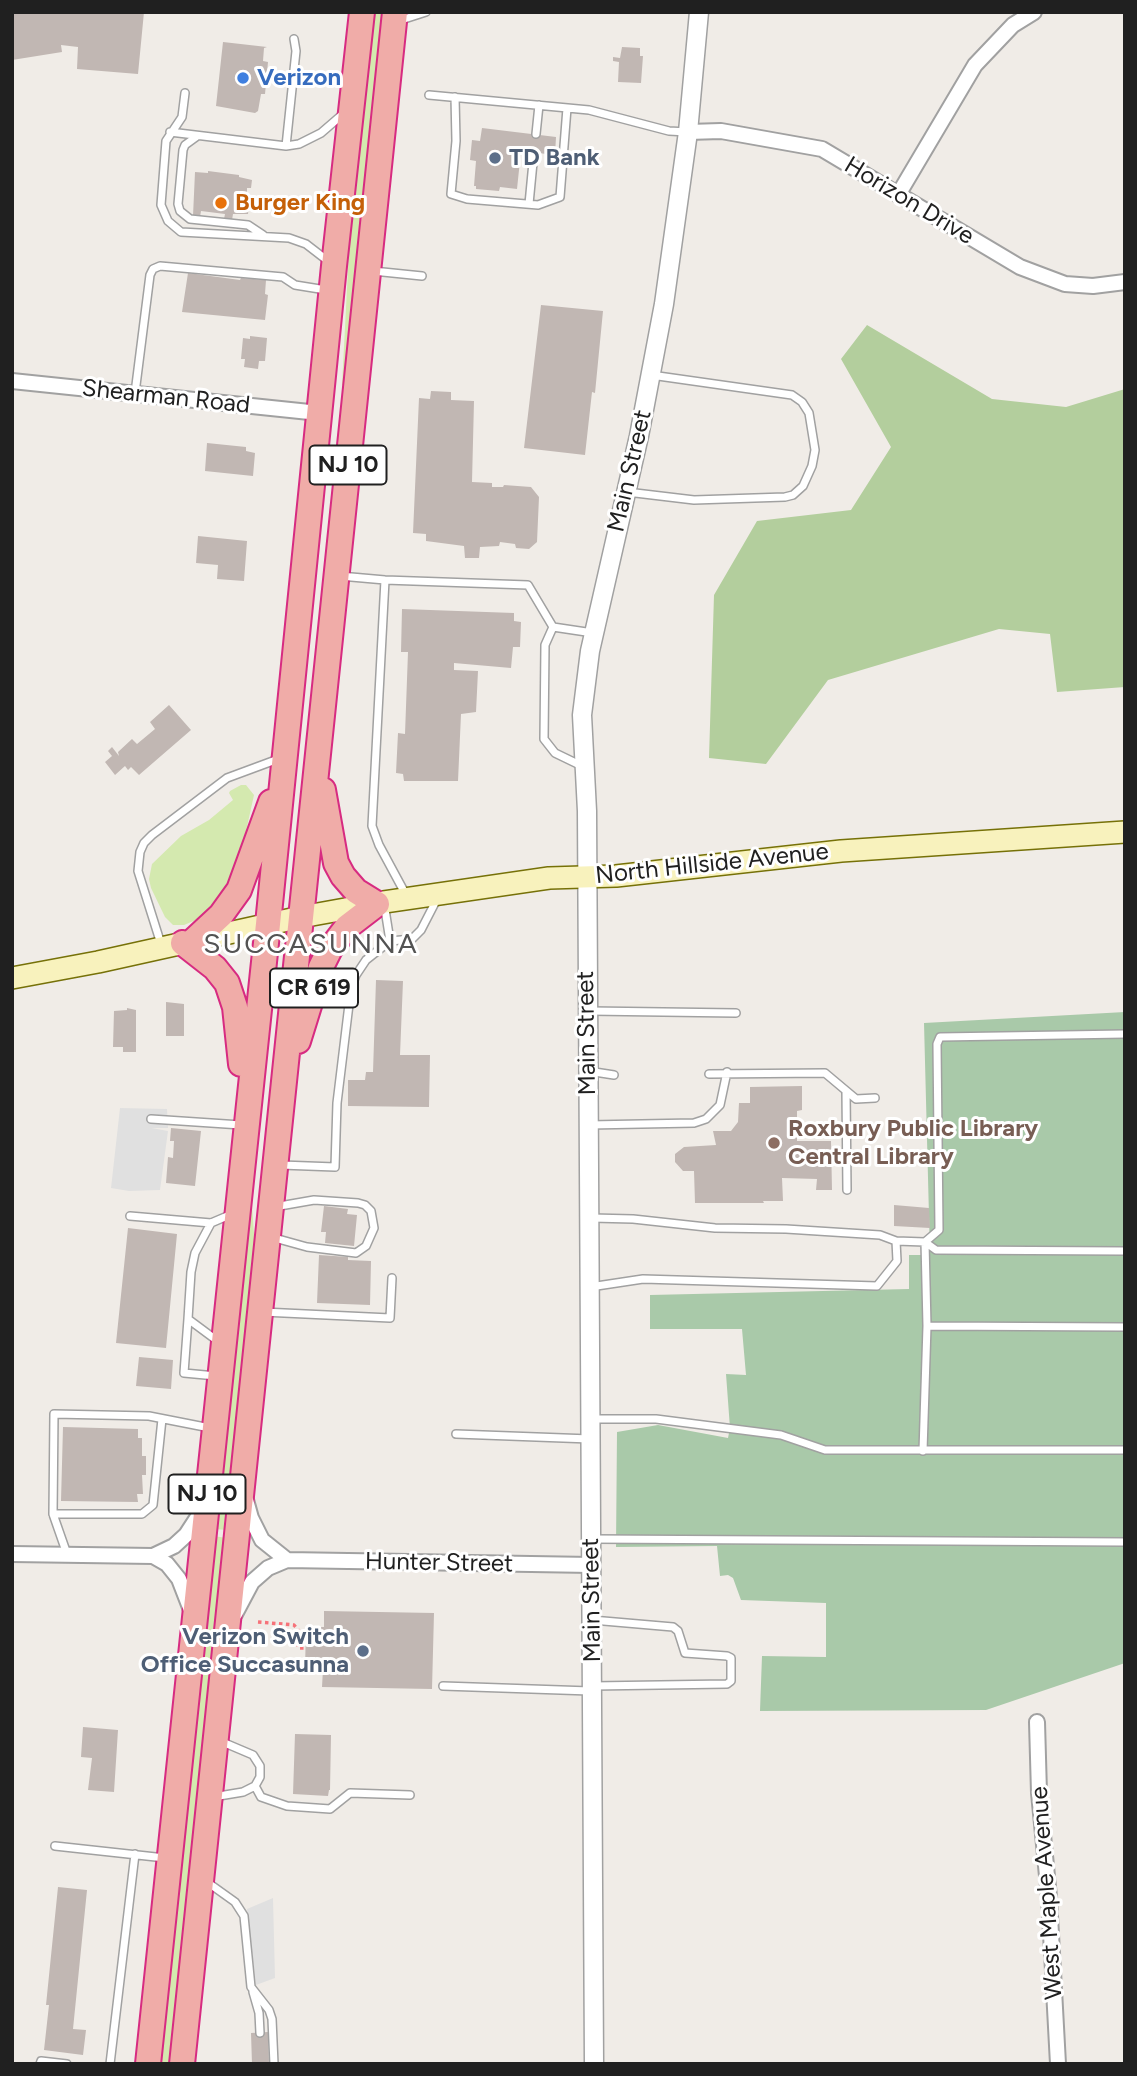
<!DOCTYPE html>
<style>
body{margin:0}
#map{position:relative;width:1137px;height:2076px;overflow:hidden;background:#f0ece7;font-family:Figtree,sans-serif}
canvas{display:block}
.frame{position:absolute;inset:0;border:14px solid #202020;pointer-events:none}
</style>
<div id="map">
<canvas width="1137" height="2076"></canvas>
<div class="frame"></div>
</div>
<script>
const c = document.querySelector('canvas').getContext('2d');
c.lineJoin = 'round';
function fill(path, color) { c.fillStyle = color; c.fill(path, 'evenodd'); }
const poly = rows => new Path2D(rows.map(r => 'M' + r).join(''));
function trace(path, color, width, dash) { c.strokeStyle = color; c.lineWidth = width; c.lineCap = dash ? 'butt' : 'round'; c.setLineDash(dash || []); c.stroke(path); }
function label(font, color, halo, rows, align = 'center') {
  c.font = font + ' Figtree,sans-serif'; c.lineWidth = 6; c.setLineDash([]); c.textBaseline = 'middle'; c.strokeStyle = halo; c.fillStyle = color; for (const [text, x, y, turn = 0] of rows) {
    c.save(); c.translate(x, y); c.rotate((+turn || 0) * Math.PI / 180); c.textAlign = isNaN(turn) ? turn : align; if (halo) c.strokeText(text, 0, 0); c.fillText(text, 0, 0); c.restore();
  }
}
fill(poly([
 [372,12,383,12,345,386,342,385,350,231],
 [241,785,246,785,254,795,235,881,203,917,184,925,173,925,165,917,151,888,149,879,152,864,181,836,209,820,233,800,229,793,230,791],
 [248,1206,252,1206,255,1247,227,1530,214,1529],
 [214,1536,226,1538,172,2064,158,2064]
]), '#d4e9af');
fill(poly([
 [867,325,992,399,1066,407,1125,389,1125,687,1057,692,1050,634,999,629,828,680,766,764,709,758,714,595,757,521,851,510,891,447,841,359]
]), '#b3ce9d');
fill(poly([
 [1125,1012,1125,1663,986,1710,760,1711,762,1656,826,1657,826,1603,741,1600,733,1578,728,1575,720,1576,717,1546,616,1547,617,1432,658,1425,728,1438,730,1428,726,1374,746,1375,742,1329,650,1329,650,1295,909,1289,909,1255,930,1255,924,1023]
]), '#a9c9a9');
fill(poly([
 [120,1108,167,1109,168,1128,152,1128,168,1131,160,1190,129,1191,111,1188],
 [273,1898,275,1978,256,1985,247,1909]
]), '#e0e0e0');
fill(poly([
 [12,12,144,12,138,74,77,69,78,47,61,45,62,52,12,60],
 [223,42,267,47,264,48,263,61,268,62,265,94,261,94,258,111,255,113,216,106],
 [622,47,640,48,640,56,643,56,641,83,618,82,619,62,613,61,613,57,620,58],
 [482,128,556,137,555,155,521,151,517,189,500,187,499,191,476,189,476,186,474,186,476,161,470,160,472,140,480,141],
 [208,171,239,175,239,177,252,180,251,188,247,188,247,193,250,195,248,214,233,214,232,220,224,219,225,214,201,211,200,217,193,216,195,172,208,173],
 [188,273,240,280,241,278,266,280,265,294,268,295,265,320,182,312],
 [541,305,603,311,595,393,592,392,585,455,524,448],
 [250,336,267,338,265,361,259,361,258,369,244,367,245,359,241,359,243,338,250,339],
 [431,391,451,392,451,400,474,401,472,482,492,483,492,487,503,487,504,485,531,487,539,497,537,542,529,549,516,548,515,544,500,542,499,546,480,547,479,558,465,558,464,546,426,541,426,534,413,533,419,398,430,399],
 [207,443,246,447,246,451,255,453,253,476,205,471],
 [198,536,247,541,244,581,217,579,218,565,196,563],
 [402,609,514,613,514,621,521,622,520,647,513,647,511,668,454,663,454,670,478,671,476,712,461,714,458,781,404,781,403,774,396,773,398,733,405,734,408,652,401,652],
 [169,705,191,730,139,775,131,767,128,770,125,766,115,775,105,762,112,756,108,751,112,747,119,756,118,752,132,739,137,744,155,729,150,722],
 [376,980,403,981,400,1055,430,1055,429,1107,348,1106,348,1080,365,1080,366,1072,373,1072],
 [166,1002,184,1004,184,1036,166,1036],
 [127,1008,136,1010,136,1052,123,1052,123,1047,113,1047,114,1011,127,1010],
 [802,1086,802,1110,797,1111,797,1141,831,1141,832,1190,816,1190,817,1179,782,1178,783,1201,763,1201,764,1203,695,1203,694,1171,683,1171,675,1162,675,1154,684,1147,716,1145,713,1131,731,1131,738,1122,739,1103,750,1103,750,1087],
 [171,1128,201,1131,195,1186,166,1183,168,1157,173,1158,174,1141,170,1141],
 [894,1205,929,1208,930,1228,894,1226],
 [324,1206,348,1209,347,1214,357,1215,354,1246,325,1243,326,1232,321,1232],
 [128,1228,177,1234,166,1348,116,1343],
 [319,1255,348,1257,348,1260,371,1261,370,1305,317,1303],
 [139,1357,173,1360,171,1389,136,1386],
 [63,1427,138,1429,138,1438,142,1438,142,1456,146,1456,146,1475,142,1475,143,1494,137,1494,138,1502,61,1501],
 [324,1611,434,1613,432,1689,322,1687,323,1669,305,1669,306,1627,324,1627],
 [83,1727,118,1730,114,1792,88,1790,92,1758,81,1757],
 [295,1734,331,1735,330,1790,329,1790,328,1796,293,1794],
 [58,1887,87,1890,73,2029,86,2030,83,2055,44,2050,49,2005,46,2005],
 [268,2032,269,2064,252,2064,251,2033]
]), '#c1b7b3');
const service = poly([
 [398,21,426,12],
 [185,93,182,117,166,141,161,205,168,221,181,232,289,238,306,244,328,261],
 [429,95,589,110,669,131,687,132],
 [455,97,456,141,451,194,467,199,538,205,560,197,567,108],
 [170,132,286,146,299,144,321,133,343,114],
 [536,134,539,105],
 [196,137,185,145,183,150,178,204,180,211,190,219,248,225,263,235],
 [286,146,296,51,294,39],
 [529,204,534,152],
 [373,271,422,276],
 [135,393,150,275,153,269,160,266,283,277,295,285,326,290],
 [627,492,694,500,785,497,793,495,803,486,812,466,815,450,809,413,802,402,792,395,651,375],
 [340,576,385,580,528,585,553,627,593,633],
 [385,580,372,826,379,845,406,895],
 [553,627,545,645,544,739,555,753,584,767],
 [384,903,390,941],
 [161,944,138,871,140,852,144,843,152,835,227,778,281,758],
 [590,1011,736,1013],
 [588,1071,614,1075],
 [709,1074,825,1073,856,1099,875,1098],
 [846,1091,847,1190],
 [151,1119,241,1125],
 [589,1125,694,1123,706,1119,720,1105,727,1072],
 [281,1165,335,1167,337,1103,351,988,356,975,366,960,390,941,412,939,421,930,437,899],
 [130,1216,211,1223,232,1214],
 [211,1223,195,1253,191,1272,188,1319,219,1342],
 [271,1237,307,1247,356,1253,366,1246,374,1228,371,1211,365,1205,358,1203,314,1200,274,1207],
 [896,1241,925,1242,936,1250,1125,1251],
 [590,1287,643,1279,877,1286,897,1261,896,1241,880,1235,786,1229,715,1228,633,1219,592,1218],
 [263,1312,390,1318,392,1278],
 [188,1319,184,1373,216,1376],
 [927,1326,1125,1327],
 [591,1419,656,1419,781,1435,825,1450,1125,1450],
 [456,1434,590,1439],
 [923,1451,927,1326,925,1242,939,1230,937,1044,940,1037,1125,1034],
 [53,1514,142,1514,153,1505,162,1419],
 [592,1539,1125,1542],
 [67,1554,53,1514,54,1414,149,1416,210,1428],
 [592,1620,673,1627,678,1631,685,1653,727,1656,731,1658,731,1681,727,1684,593,1686],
 [443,1686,590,1691],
 [255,1786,261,1797,287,1806,330,1809,350,1793,410,1795],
 [213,1797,243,1792,255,1786,260,1777,260,1766,253,1755,220,1741],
 [55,1846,165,1858],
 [207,1882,235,1902,244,1916,251,1987,269,2010,272,2019,274,2064],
 [253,1992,259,2013,260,2033],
 [40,2064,41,2061,67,2064],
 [110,2064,135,1854]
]);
const minor = poly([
 [688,132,721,131,822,149,1020,267,1065,284,1093,286,1125,282],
 [898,195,975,65,1013,25,1034,12],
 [12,381,319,413],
 [246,1500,251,1518,262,1540,287,1560],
 [12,1554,153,1556,174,1546,186,1535,201,1512],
 [153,1556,167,1564,179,1579,191,1610],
 [235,1614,252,1582,268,1568,287,1560,592,1565],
 [1037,1722,1039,1793,1049,1897,1058,2064]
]);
const tertiary = poly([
 [594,2064,587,811,582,715,590,651,639,436,664,304,688,132,699,12]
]);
const secondary = poly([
 [12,978,98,962,301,917,384,902,549,878,616,876,841,851,1125,832]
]);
const trunk = poly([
 [193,941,221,915,239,890,271,802],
 [183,943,215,968,227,983,235,1007,241,1064],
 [298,1041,321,967,330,949,347,927,377,904,356,891,343,876,336,863,323,790],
 [148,2064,268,924,334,266,362,12],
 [182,2064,395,12]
]);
trace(service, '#a1a1a1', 10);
trace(minor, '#a1a1a1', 18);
trace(tertiary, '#a1a1a1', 21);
trace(secondary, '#767108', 24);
trace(trunk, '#d72b81', 28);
trace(poly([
 [258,1622,294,1625,299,1631,298,1648,306,1648]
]), '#f67279', 3.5, [3.5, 3.5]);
trace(service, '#fff', 7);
trace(minor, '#fff', 14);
trace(tertiary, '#fff', 18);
trace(secondary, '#f8f2bd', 21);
trace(trunk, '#f0aca8', 24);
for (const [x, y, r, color] of [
 [243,78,7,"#3f7fe0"],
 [495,158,7,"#5c6f8a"],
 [221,203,7,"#e8710a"],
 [774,1143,7,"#8d6e63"],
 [363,1651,7,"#5c6f8a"]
]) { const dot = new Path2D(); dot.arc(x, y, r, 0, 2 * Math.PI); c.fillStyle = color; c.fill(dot); trace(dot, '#fff', 2.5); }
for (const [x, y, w] of [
 [348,465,77],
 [314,988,88],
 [207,1494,77]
]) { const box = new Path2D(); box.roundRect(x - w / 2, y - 19.5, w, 39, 5); c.fillStyle = '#fff'; c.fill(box); trace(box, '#202020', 2); }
label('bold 23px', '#202020', null, [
 ["NJ 10",348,465],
 ["CR 619",314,988],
 ["NJ 10",207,1494]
]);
label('bold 24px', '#366cbe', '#fff', [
 ["Verizon",257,78]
], 'left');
label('bold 24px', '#4e5e75', '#fff', [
 ["TD Bank",509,158],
 ["Verizon Switch",349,1637,"right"],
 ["Office Succasunna",349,1665,"right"]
], 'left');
label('24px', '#202020', '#fff', [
 ["Horizon Drive",909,201,31],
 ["Shearman Road",166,397,6],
 ["Main Street",630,471,-77],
 ["North Hillside Avenue",712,864,-6],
 ["Main Street",587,1033,-91],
 ["Hunter Street",439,1563,1],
 ["Main Street",592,1600,-91],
 ["West Maple Avenue",1047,1893,-94]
]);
label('bold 24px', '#c56008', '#fff', [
 ["Burger King",235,203]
], 'left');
label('bold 24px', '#785e54', '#fff', [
 ["Roxbury Public Library",788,1129],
 ["Central Library",788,1157]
], 'left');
c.letterSpacing = '2px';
label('28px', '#535353', '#fff', [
 ["SUCCASUNNA",311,945]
]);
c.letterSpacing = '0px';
</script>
